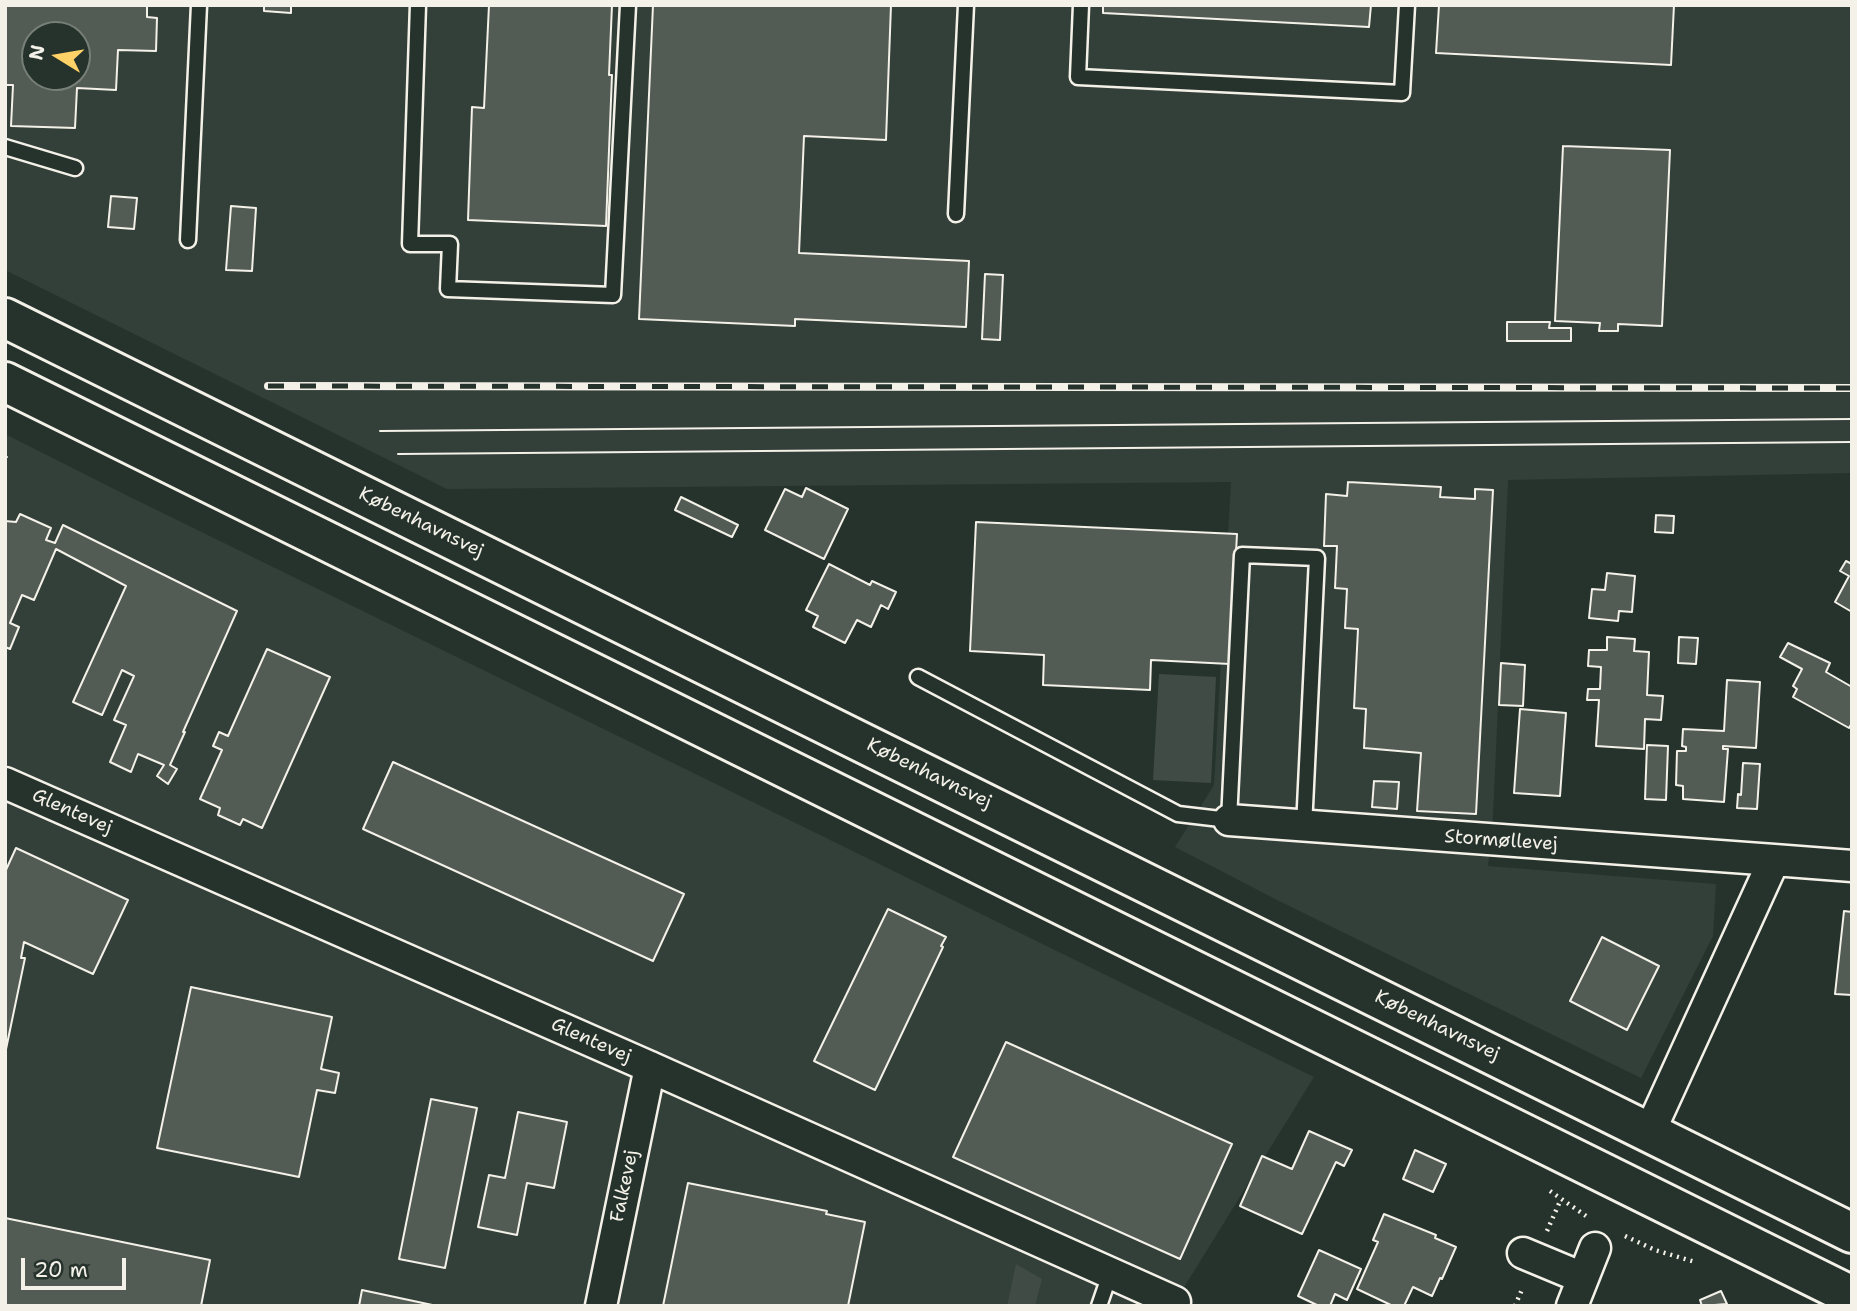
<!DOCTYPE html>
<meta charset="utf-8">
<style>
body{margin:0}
#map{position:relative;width:1857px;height:1311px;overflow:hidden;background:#26332d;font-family:"Shantell Sans",sans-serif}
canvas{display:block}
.frame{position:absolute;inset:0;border:7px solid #f4f1e8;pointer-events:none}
.north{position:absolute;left:21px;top:21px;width:70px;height:70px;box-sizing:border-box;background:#26332d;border:2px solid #787f78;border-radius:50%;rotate:281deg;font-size:19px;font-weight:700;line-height:28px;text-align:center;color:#f4f1e8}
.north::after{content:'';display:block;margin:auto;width:24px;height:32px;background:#ffd166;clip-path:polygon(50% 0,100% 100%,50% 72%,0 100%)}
.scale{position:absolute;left:21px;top:1258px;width:105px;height:32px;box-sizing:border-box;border:4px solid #f4f1e8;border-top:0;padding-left:9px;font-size:21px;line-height:24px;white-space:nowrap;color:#f4f1e8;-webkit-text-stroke:5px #26332d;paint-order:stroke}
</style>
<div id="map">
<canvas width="1857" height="1311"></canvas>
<div class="frame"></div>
<div class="north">N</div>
<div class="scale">20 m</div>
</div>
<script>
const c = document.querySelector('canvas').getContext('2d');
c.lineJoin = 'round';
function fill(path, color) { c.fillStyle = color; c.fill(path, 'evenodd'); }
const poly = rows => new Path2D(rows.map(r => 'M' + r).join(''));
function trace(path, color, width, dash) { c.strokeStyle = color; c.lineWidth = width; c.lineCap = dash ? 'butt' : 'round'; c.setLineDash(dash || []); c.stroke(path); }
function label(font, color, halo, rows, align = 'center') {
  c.font = font + ' "Shantell Sans",sans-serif'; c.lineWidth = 5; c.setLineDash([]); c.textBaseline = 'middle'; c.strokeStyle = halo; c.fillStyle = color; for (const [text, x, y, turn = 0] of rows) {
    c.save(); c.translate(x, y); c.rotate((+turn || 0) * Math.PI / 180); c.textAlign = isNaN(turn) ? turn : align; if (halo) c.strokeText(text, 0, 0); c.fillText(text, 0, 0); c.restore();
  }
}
fill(poly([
 [5,5,1852,5,1852,473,1508,480,1493,816,1488,866,1716,884,1713,936,1641,1078,1279,901,1175,847,1214,785,1231,482,447,489,5,270],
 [35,35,77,35,77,77,35,77],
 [5,434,126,495,1314,1077,1175,1302,1168,1306,5,1306]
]), '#333f39');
fill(poly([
 [1159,674,1216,677,1211,783,1153,780],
 [1016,1264,1042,1279,1035,1306,1007,1306]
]), '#414b45');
const building = poly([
 [5,5,147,5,147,17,157,18,156,51,118,50,116,90,77,88,75,128,11,126,13,85,5,85,5,5],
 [35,35,77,35,77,77,35,77,35,35],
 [264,5,291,5,291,13,264,11,264,5],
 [489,5,612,5,609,75,612,75,606,226,468,220,472,107,484,108,489,5],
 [653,5,891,5,886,140,804,136,799,253,969,261,966,327,795,319,795,326,639,319,653,5],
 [1103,5,1371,5,1369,27,1103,13,1103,5],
 [1439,5,1674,5,1671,65,1436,53,1439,5],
 [1563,146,1670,150,1662,326,1618,324,1618,331,1599,331,1600,323,1555,321,1563,146],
 [111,196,137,198,134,229,108,227,111,196],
 [231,206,256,208,252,271,226,270,231,206],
 [985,274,1003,275,1000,340,982,339,985,274],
 [1507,322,1550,322,1549,328,1571,328,1571,341,1507,341,1507,322],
 [1348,482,1441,487,1440,497,1475,499,1475,489,1493,490,1476,814,1417,811,1421,753,1364,748,1366,709,1354,708,1358,629,1345,628,1347,589,1335,588,1337,546,1324,546,1326,494,1347,496,1348,482],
 [806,488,848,509,824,559,765,530,785,489,802,497,806,488],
 [681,497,738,525,732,537,675,510,681,497],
 [20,514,51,528,46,540,55,543,63,525,237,611,183,732,185,732,170,765,177,769,168,784,157,776,164,765,138,754,131,772,110,762,126,725,114,720,134,676,122,670,102,715,73,702,126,586,56,549,34,600,22,595,10,623,19,627,10,649,5,647,5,521,16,522,20,514],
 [1656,515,1674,516,1673,533,1655,532,1656,515],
 [976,522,1237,534,1230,664,1151,660,1150,690,1043,685,1044,655,970,651,976,522],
 [1846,561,1852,564,1852,612,1835,602,1849,576,1840,571,1846,561],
 [829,564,870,585,872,581,896,592,888,609,881,605,871,627,857,620,845,643,813,627,818,616,806,610,829,564],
 [1607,573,1635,576,1632,612,1619,611,1618,621,1589,618,1592,589,1605,590,1607,573],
 [1607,637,1635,639,1634,651,1649,652,1647,695,1663,696,1661,720,1645,719,1644,749,1596,746,1599,700,1587,700,1588,689,1600,689,1601,667,1588,666,1589,650,1607,650,1607,637],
 [1679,637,1698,638,1696,664,1678,663,1679,637],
 [1788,643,1830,663,1826,672,1852,687,1852,723,1849,728,1793,697,1797,689,1793,686,1802,669,1780,657,1788,643],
 [267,649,330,677,262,828,243,819,240,825,218,815,220,808,200,799,222,750,213,746,219,732,228,736,267,649],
 [1501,663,1525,665,1523,706,1499,705,1501,663],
 [1727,680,1760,682,1756,748,1723,746,1723,749,1728,749,1724,802,1683,799,1683,786,1676,785,1677,751,1686,751,1686,747,1682,746,1683,729,1724,731,1727,680],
 [1520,709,1566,713,1560,796,1514,793,1520,709],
 [1647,745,1668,746,1666,800,1645,799,1647,745],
 [393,762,684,894,653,961,363,829,393,762],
 [1743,763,1760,764,1757,809,1737,808,1738,794,1741,795,1743,763],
 [1374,781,1399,782,1397,809,1372,807,1374,781],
 [16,848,128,900,93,974,24,942,21,958,25,958,5,1054,5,872,16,848],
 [888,909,946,937,941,946,943,947,875,1090,814,1061,888,909],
 [1844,911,1852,912,1852,995,1835,994,1844,911],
 [1602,937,1659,966,1627,1030,1570,1001,1602,937],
 [191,987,332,1017,321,1069,339,1073,335,1093,317,1090,299,1177,157,1148,191,987],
 [1006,1042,1232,1144,1180,1259,953,1157,1006,1042],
 [431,1099,477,1108,445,1268,399,1259,431,1099],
 [518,1112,567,1122,554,1188,527,1183,517,1235,478,1227,489,1175,505,1178,518,1112],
 [1309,1131,1352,1150,1344,1166,1336,1162,1302,1234,1240,1206,1262,1156,1292,1169,1309,1131],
 [1415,1150,1446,1164,1433,1192,1403,1179,1415,1150],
 [688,1183,827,1211,826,1214,865,1222,848,1306,663,1306,688,1183],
 [1384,1214,1436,1235,1435,1238,1456,1247,1442,1279,1440,1278,1432,1296,1413,1287,1404,1306,1393,1306,1357,1289,1378,1242,1373,1240,1384,1214],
 [5,1218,210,1260,201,1306,5,1306,5,1218],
 [1319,1250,1361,1269,1347,1300,1335,1294,1330,1306,1319,1306,1298,1296,1319,1250],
 [362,1290,437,1306,359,1306,362,1290],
 [1721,1291,1727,1304,1702,1306,1700,1300,1721,1291]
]);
fill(building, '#525c55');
trace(building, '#f4f1e8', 2);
const service = poly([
 [418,5,410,244,450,244,448,289,613,295,628,5],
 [1081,5,1078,77,1402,93,1407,5],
 [5,147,75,168],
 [956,214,966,5],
 [188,240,199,5],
 [918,677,1178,814,1229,820,1242,555,1317,558,1304,827],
 [1099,1306,1110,1274]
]);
const minor = poly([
 [5,783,650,1067,1175,1302],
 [1229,820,1774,860],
 [1650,1131,1774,860,1852,866],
 [1523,1253,1583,1278],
 [601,1306,650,1067],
 [1572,1306,1595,1248]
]);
const secondary = poly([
 [5,318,1852,1233],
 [5,382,1852,1296]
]);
trace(service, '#f4f1e8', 19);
trace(minor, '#f4f1e8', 35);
trace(secondary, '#f4f1e8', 44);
trace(poly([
 [1550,1191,1586,1216],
 [1547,1231,1561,1199],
 [1625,1236,1655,1250,1695,1262],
 [1515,1306,1523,1287]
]), '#f4f1e8', 4.5, [2, 5]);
trace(service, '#26332d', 14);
trace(minor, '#26332d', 30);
trace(secondary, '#26332d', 38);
trace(poly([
 [380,431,1852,419],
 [398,454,1852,442],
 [5,457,7,457]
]), '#f4f1e8', 2);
const rail = poly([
 [268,386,1852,388]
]);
trace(rail, '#f4f1e8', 8);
trace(rail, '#26332d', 5, [16]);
label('19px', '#f4f1e8', '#26332d', [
 ["Københavnsvej",421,523,26],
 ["Københavnsvej",929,774,26],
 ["Glentevej",72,812,24],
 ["Stormøllevej",1501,841,4],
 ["Københavnsvej",1437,1026,26],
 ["Glentevej",591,1041,24],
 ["Falkevej",625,1186,-78]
]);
</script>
